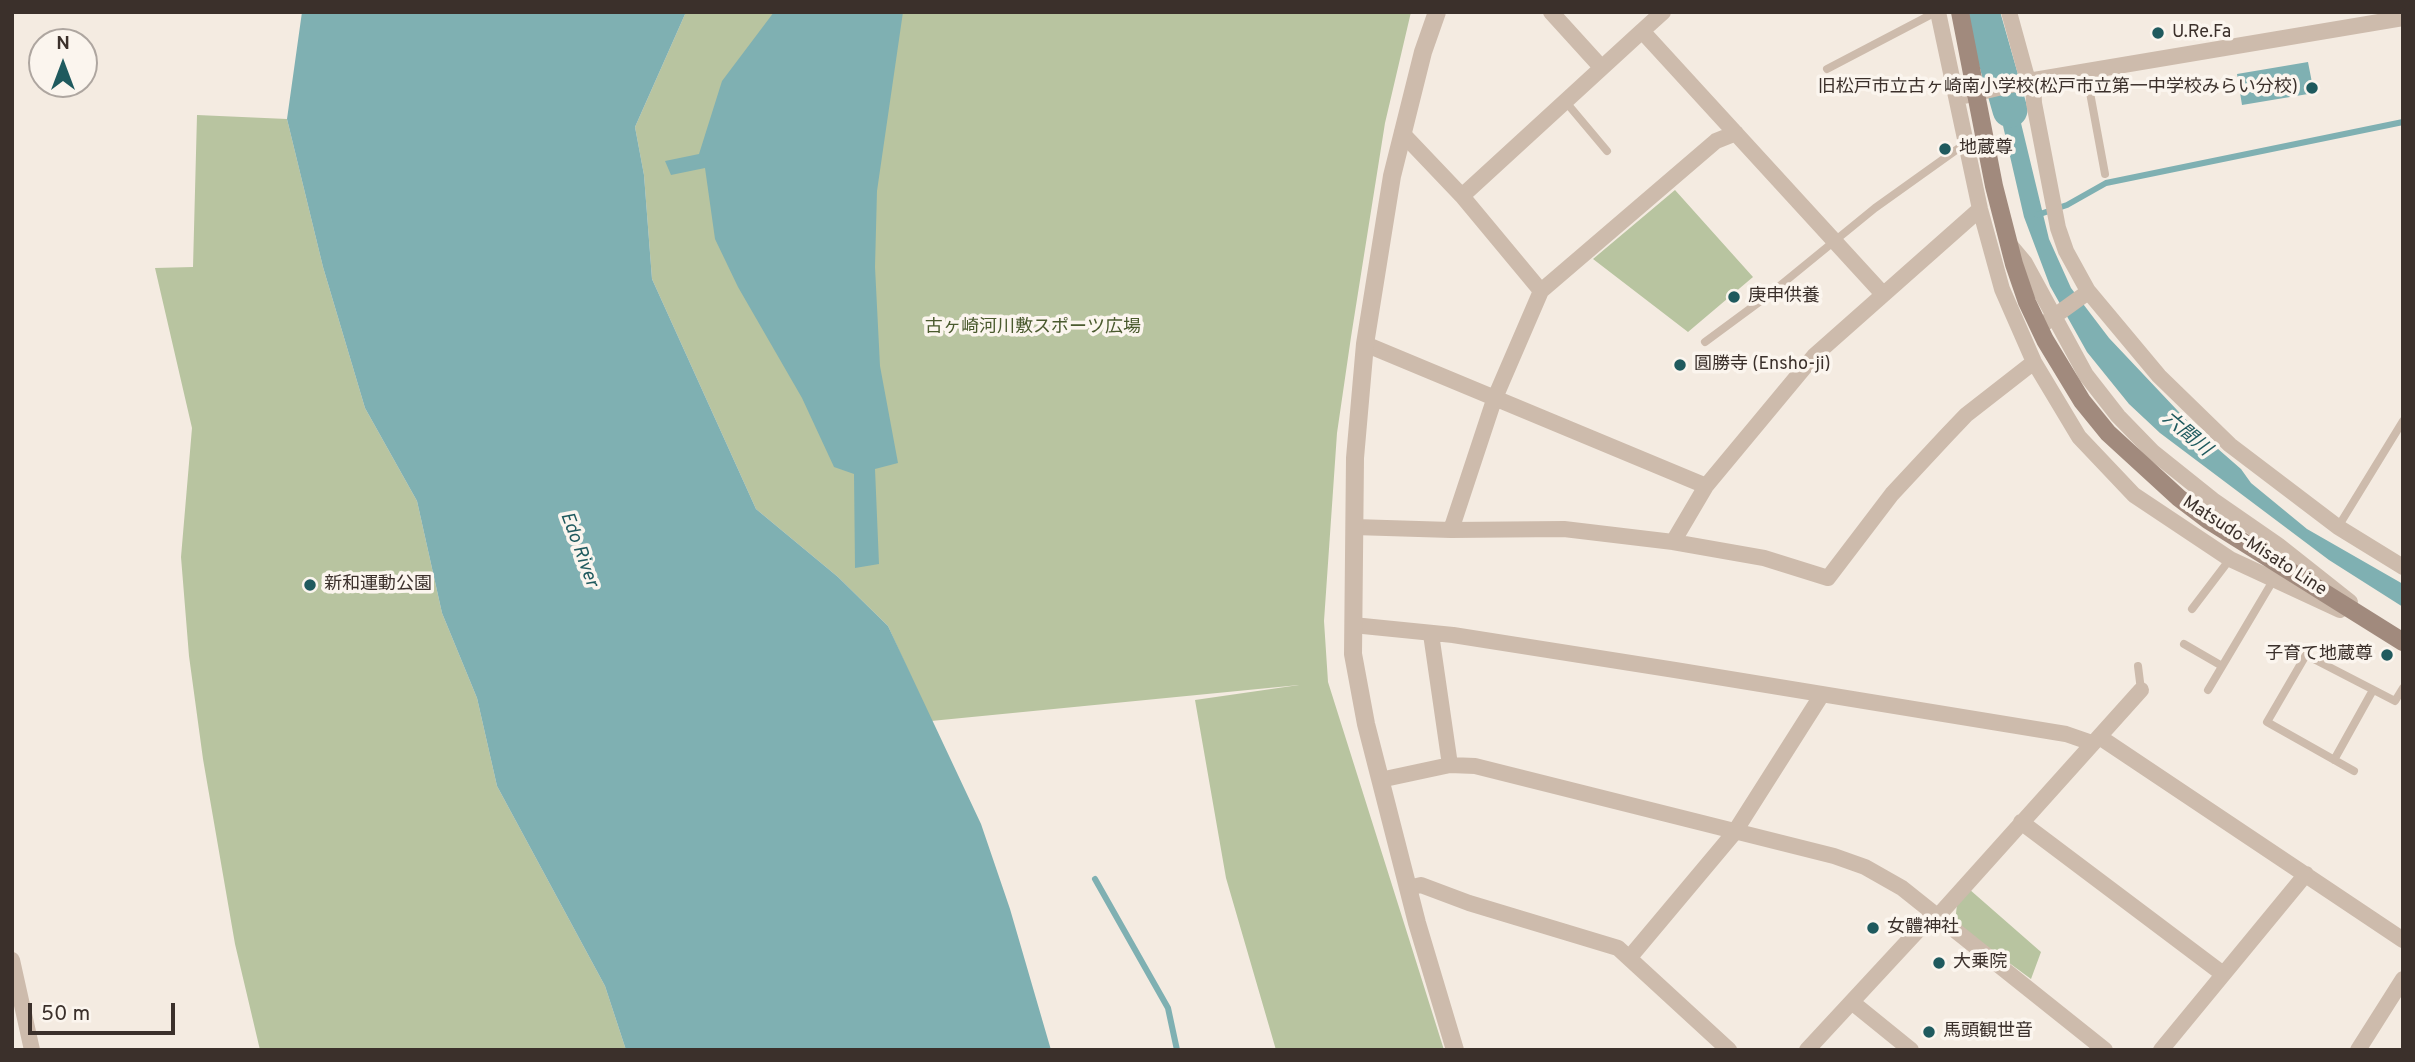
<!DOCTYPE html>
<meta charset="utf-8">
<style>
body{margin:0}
#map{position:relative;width:2415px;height:1062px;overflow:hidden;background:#f4ebe1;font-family:Overpass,sans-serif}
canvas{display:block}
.frame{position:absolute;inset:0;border:14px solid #3b302b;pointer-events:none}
.north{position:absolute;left:28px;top:28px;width:70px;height:70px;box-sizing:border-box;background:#fbf5ee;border:2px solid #aea6a0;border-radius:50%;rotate:0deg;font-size:19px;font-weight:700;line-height:28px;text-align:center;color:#3b302b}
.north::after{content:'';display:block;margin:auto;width:24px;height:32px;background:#1f5a5e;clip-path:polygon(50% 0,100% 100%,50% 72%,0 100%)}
.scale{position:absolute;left:28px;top:1003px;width:147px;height:32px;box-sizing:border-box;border:4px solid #3b302b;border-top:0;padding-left:9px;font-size:21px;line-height:24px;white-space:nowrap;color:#3b302b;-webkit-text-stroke:5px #fbf5ee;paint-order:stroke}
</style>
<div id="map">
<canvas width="2415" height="1062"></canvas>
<div class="frame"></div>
<div class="north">N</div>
<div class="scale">50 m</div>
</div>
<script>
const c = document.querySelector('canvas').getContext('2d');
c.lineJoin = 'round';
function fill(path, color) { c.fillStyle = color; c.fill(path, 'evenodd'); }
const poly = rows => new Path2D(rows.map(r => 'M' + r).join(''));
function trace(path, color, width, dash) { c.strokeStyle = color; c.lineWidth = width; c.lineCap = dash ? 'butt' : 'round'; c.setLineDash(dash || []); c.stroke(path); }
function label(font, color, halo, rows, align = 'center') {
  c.font = font + ' Overpass,"Noto Sans JP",sans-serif'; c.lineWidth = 7; c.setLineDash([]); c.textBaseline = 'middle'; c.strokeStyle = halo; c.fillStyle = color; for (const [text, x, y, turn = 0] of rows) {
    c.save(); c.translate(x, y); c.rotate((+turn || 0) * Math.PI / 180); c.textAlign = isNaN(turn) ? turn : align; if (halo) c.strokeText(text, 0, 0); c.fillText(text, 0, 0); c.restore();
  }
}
fill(poly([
 [686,12,1411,12,1385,123,1351,337,1337,433,1324,621,1328,682,1444,1050,1276,1050,1226,878,1195,700,1299,685,931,721,888,626,838,577,756,509,652,279,644,175,635,127],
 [197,115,287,119,323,267,365,408,417,501,442,613,477,698,497,786,605,986,626,1050,260,1050,235,944,203,759,189,656,181,557,192,428,155,268,193,267],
 [1675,190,1753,277,1688,332,1593,259],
 [1969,889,2041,952,2031,979,1955,923,1957,904]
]), '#b8c4a0');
fill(poly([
 [302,12,686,12,635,127,644,175,652,279,756,509,838,577,888,626,981,824,1010,909,1051,1050,626,1050,605,986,497,786,477,698,442,613,417,501,365,408,323,267,287,119],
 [774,12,903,12,877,191,875,267,880,366,898,463,875,469,879,564,855,568,854,474,834,467,802,398,738,287,715,239,705,168,671,175,665,161,699,154,722,81],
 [2006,61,2049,239,2071,288,2109,338,2194,428,2241,469,2251,483,2307,529,2403,584,2403,607,2329,560,2160,433,2129,404,2087,352,2050,286,2024,217,1989,65],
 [2308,62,2314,93,2242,105,2237,74]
]), '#7fb0b2');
trace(poly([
 [2037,215,2067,205,2106,183,2403,122],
 [1095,879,1168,1008,1177,1050]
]), '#7fb0b2', 6);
trace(poly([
 [1982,12,2010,110]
]), '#7fb0b2', 35);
trace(poly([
 [1827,69,1936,12],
 [2086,71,2105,174],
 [1565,101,1607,151],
 [1705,342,1766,297,1875,208,1966,143],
 [2338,527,2403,421],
 [2192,609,2230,559],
 [2184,644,2222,666],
 [2138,666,2141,690],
 [2208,690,2274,579],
 [2334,760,2373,690],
 [2354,771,2267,722,2306,655,2395,701,2403,688]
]), '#cdbbac', 8);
trace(poly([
 [1551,12,1601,67],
 [1663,12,1642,31,1882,293],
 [1938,12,1980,209,2002,289,2034,362,2079,437,2134,495,2230,559,2340,610],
 [2009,12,2028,81],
 [2033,80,2034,103,2058,228,2066,251,2088,291,2159,376,2230,445,2338,527,2403,567],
 [1964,96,2028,81,2403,18],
 [1402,133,1462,196,1642,31],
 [1462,196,1541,291],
 [2009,244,2025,263,2086,375,2118,416,2153,452,2213,500,2278,545,2350,602],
 [2045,323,2088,292],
 [1365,344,1706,486],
 [1354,527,1451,530,1564,529,1673,542,1764,558,1828,578,1892,494,1946,436,1966,415,2034,362],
 [1451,530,1494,400,1541,291,1716,141,1736,133],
 [1673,542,1706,486,1814,356,1980,209],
 [1353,625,1453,635,1675,670,2066,734,2092,743],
 [1431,634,1450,765],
 [2101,738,2403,940],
 [1380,780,1450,765,1475,766,1834,856,1865,867,1902,888,2105,1050],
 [2021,822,2223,974],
 [1408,888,1421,885,1469,903,1618,948,1729,1050],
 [1938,916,2141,690],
 [1630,957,1734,833,1821,696],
 [12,960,32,1050],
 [1853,1003,1911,1050],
 [1807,1050,1934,913],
 [2161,1050,2306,874],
 [2358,1050,2403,979]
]), '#cdbbac', 16);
trace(poly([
 [1437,12,1423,52,1392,176,1365,344,1355,458,1353,654,1366,724,1417,923,1455,1050]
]), '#cdbbac', 18);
trace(poly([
 [1960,12,1994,186,2014,264,2027,302,2045,340,2082,401,2108,433,2179,498,2208,520,2403,642]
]), '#a18a7d', 18);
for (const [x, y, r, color] of [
 [2158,33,7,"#1f5a5e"],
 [2312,88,7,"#1f5a5e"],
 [1945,149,7,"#1f5a5e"],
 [1734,297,7,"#1f5a5e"],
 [1680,365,7,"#1f5a5e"],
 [310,585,7,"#1f5a5e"],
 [2387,655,7,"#1f5a5e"],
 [1873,928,7,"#1f5a5e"],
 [1939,963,7,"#1f5a5e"],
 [1929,1032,7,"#1f5a5e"]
]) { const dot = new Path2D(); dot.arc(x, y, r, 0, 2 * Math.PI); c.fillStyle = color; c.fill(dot); trace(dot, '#fbf5ee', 2.5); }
label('18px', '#3b302b', '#fbf5ee', [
 ["U.Re.Fa",2172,33],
 ["旧松戸市立古ヶ崎南小学校(松戸市立第一中学校みらい分校)",2298,88,"right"],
 ["地蔵尊",1959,149],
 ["庚申供養",1748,297],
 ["圓勝寺 (Ensho-ji)",1694,365],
 ["新和運動公園",324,585],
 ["子育て地蔵尊",2373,655,"right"],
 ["女體神社",1887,928],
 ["大乗院",1953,963],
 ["馬頭観世音",1943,1032]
], 'left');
label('18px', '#4a5a2e', '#fbf5ee', [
 ["古ヶ崎河川敷スポーツ広場",1033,328]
]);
label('18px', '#3b302b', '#fbf5ee', [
 ["Matsudo-Misato Line",2254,547,33]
]);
label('italic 19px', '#1f5a5e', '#fbf5ee', [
 ["六間川",2186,435,40],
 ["Edo River",578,550,70]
]);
</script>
